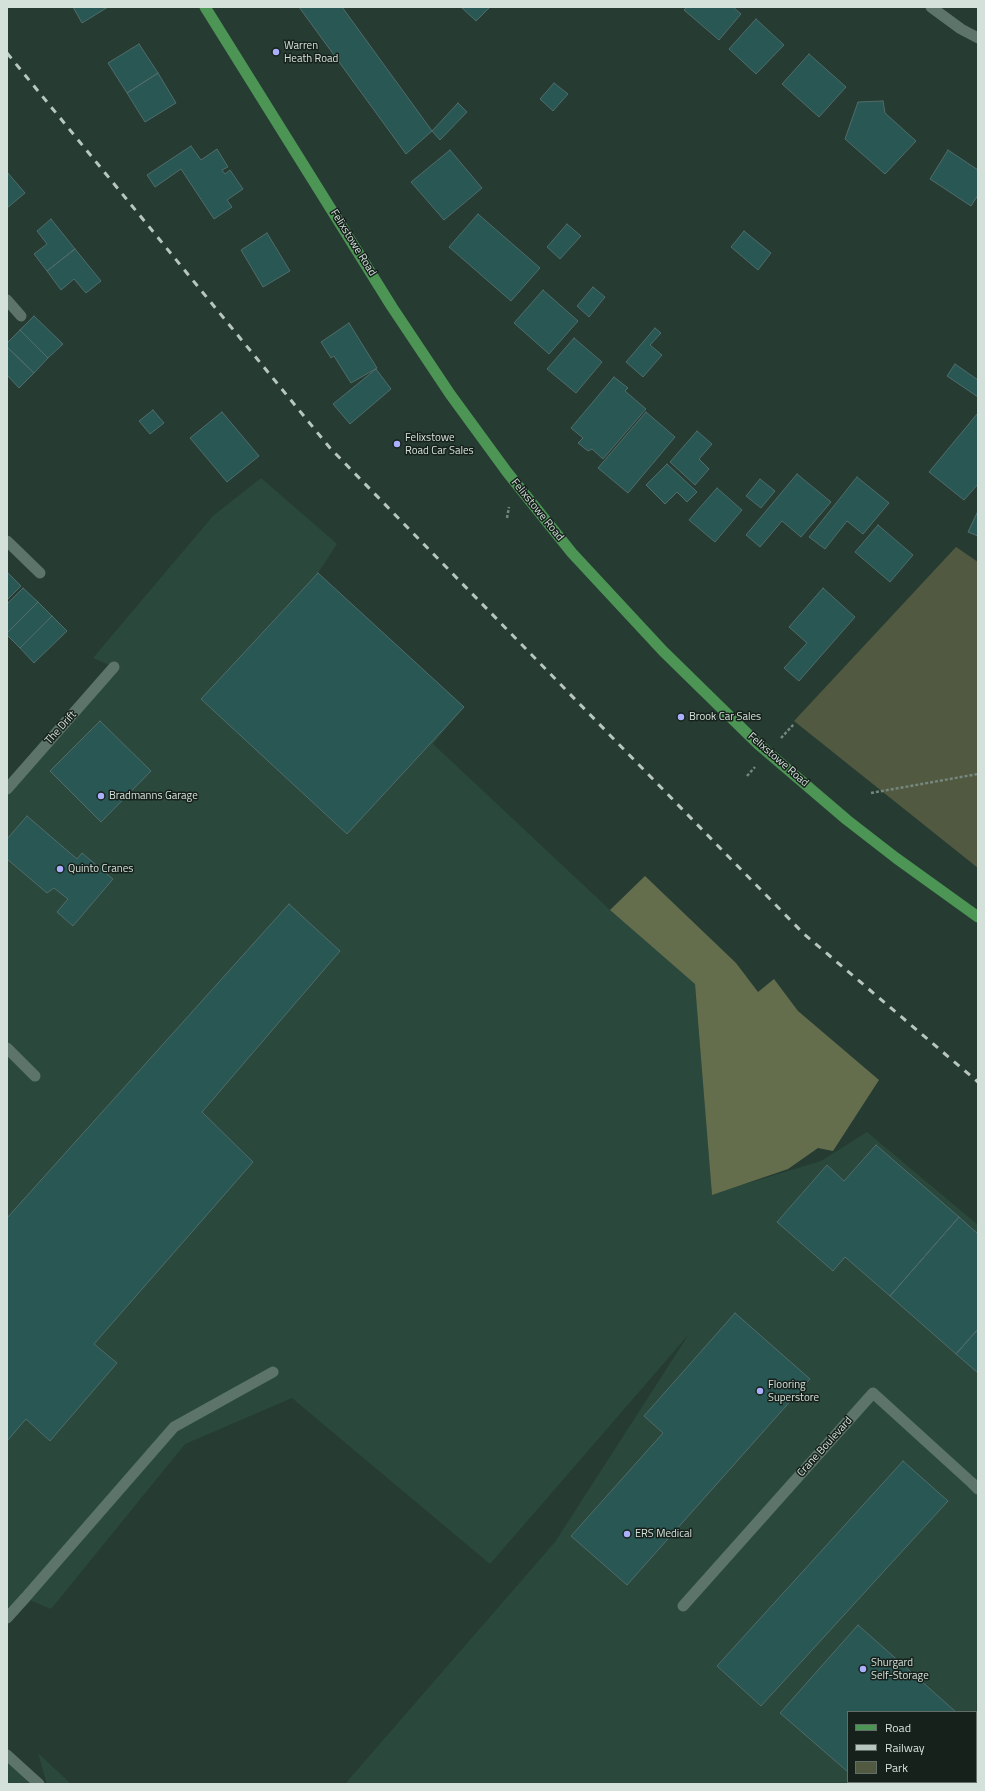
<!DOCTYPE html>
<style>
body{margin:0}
#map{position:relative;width:985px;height:1791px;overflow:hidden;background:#263c33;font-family:"Titillium Web",sans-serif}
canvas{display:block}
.frame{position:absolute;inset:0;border:8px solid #d4e1db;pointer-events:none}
.legend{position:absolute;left:847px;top:1711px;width:130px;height:72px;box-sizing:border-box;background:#17211c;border:1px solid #636e68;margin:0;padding:5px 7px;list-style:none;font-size:12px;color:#d4e1db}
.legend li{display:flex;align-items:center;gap:8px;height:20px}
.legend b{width:20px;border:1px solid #636e68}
</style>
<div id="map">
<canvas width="985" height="1791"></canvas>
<div class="frame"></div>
<ul class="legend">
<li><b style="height:5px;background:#4c9554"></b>Road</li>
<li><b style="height:5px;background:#b8c6c0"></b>Railway</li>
<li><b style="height:11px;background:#525941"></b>Park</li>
</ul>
</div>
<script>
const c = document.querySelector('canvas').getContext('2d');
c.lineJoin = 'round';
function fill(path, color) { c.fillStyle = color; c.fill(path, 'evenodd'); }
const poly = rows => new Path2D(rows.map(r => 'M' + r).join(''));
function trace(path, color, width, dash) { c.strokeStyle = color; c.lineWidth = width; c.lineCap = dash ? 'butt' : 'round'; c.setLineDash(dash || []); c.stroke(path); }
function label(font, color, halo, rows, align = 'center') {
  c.font = font + ' "Titillium Web",sans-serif'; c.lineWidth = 3; c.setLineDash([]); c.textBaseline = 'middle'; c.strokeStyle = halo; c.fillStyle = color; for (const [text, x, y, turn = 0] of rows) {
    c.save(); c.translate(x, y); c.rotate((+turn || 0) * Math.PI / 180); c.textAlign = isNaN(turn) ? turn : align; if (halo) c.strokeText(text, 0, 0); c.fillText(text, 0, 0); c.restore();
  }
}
fill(poly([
 [261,478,337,544,318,573,464,707,433,744,610,910,695,983,712,1194,821,1161,867,1132,978,1225,978,1784,345,1784,555,1542,689,1334,490,1564,292,1398,185,1444,51,1609,25,1598,7,1618,7,789,114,667,93,658,213,516],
 [848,1712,976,1712,976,1782,848,1782],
 [38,1753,71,1784,47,1784],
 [7,1755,39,1784,7,1784]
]), '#2a483c');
fill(poly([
 [956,547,978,562,978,868,794,721]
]), '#525941');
fill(poly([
 [645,876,736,963,758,992,774,979,798,1011,879,1080,833,1151,818,1148,788,1169,712,1195,695,984,610,910]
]), '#646e4d');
const building = poly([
 [73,7,108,7,82,23,73,7],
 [299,7,342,7,432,131,406,154,299,7],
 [461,7,490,7,476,21,461,7],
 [687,7,733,7,741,14,719,40,684,10,687,7],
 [756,19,784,45,756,74,729,49,756,19],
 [139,44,158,73,127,93,108,63,139,44],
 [809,54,846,87,819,117,782,84,809,54],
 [158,73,176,103,145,122,127,93,158,73],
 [554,83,568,94,553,111,540,99,554,83],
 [883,101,885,113,916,141,885,174,845,139,858,102,883,101],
 [458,103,467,112,440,140,432,131,458,103],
 [191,146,201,160,217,149,228,167,222,170,225,174,230,170,243,189,227,200,232,207,214,219,181,169,155,187,147,175,191,146],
 [450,150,482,188,444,220,411,182,450,150],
 [948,150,978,170,978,195,971,206,930,179,948,150],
 [7,172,25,193,7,208,7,172],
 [478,214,540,268,511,301,449,247,478,214],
 [51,219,75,249,47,271,34,254,47,244,37,231,51,219],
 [567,224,581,236,560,259,547,247,567,224],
 [744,231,771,253,758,270,731,247,744,231],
 [267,233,290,271,263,287,241,250,267,233],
 [75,249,101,281,86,293,74,279,61,290,47,271,75,249],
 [593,287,605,297,589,317,577,306,593,287],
 [543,290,578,321,549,354,514,323,543,290],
 [34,316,63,344,48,358,20,330,34,316],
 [349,323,377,368,351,383,334,356,331,358,321,342,349,323],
 [655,328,661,333,650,345,662,355,643,377,626,362,655,328],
 [20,330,48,358,34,373,7,347,7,343,20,330],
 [574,338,602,362,576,393,547,369,574,338],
 [7,347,34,373,19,388,7,375,7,347],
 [955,364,978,380,978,397,947,376,955,364],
 [376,369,391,389,350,424,333,404,376,369],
 [614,377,628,388,625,391,646,409,603,459,592,449,588,451,578,443,583,438,571,428,614,377],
 [153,410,164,423,150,434,139,421,153,410],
 [222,412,259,456,227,482,190,438,222,412],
 [646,412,675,437,628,493,598,468,646,412],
 [978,413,978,484,964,500,929,472,978,413],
 [697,431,712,444,699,459,709,469,695,485,670,462,697,431],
 [667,464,697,492,687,502,677,492,665,504,646,485,667,464],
 [797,474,831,502,801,537,782,521,760,547,746,535,797,474],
 [857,477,889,503,863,534,847,521,825,549,809,537,857,477],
 [760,479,775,491,761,508,746,496,760,479],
 [717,488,742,510,715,542,689,520,717,488],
 [978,511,978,536,968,532,978,511],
 [878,525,913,555,890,582,855,552,878,525],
 [7,572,21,586,7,600,7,572],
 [318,573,464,707,347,834,201,699,318,573],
 [23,588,38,602,7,633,7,604,23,588],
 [823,588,855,617,799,681,784,668,807,643,789,627,823,588],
 [38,602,52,616,20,648,7,635,7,633,38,602],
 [52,616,67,631,34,663,20,648,52,616],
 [100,721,151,771,101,822,50,771,100,721],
 [27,816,77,859,82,853,113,879,73,926,57,912,68,899,54,888,47,893,7,859,7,839,27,816],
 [289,904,340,951,202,1112,253,1162,94,1344,117,1363,50,1441,26,1419,7,1441,7,1218,289,904],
 [876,1145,959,1217,890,1296,845,1257,833,1271,777,1222,827,1165,844,1181,876,1145],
 [959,1217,978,1234,978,1329,956,1354,890,1296,959,1217],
 [735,1313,810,1379,627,1585,571,1536,663,1433,644,1416,735,1313],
 [978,1329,978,1373,956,1354,978,1329],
 [903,1461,948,1501,761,1706,717,1666,903,1461],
 [858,1625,956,1712,848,1712,848,1772,780,1713,858,1625],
 [976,1730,978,1731,978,1784,861,1784,859,1782,976,1782,976,1730]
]);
fill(building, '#295754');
trace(building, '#516c6a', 1);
trace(poly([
 [507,518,509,507],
 [781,738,794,724],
 [747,776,755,767],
 [871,793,978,774]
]), '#75877f', 2.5, [3, 2]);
trace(poly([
 [7,1048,35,1076],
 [25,1598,174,1427,273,1372],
 [683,1606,873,1393,972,1483],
 [7,1755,39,1784]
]), '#5c746a', 11);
trace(poly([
 [931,7,961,29,978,38],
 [7,300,21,316],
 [7,541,40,573],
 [7,789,114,667],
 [972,1483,978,1489],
 [7,1618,25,1598]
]), '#5c746a', 11);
trace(poly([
 [205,7,392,307,450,394,507,472,572,553,663,651,758,744,847,820,896,858,978,917]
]), '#4c9554', 11);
trace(poly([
 [7,53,330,448,804,934,978,1082]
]), '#b8c6c0', 3, [7, 7]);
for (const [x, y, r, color] of [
 [276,52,4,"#aab0fb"],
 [397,444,4,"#aab0fb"],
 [681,717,4,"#aab0fb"],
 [101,796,4,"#aab0fb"],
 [60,869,4,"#aab0fb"],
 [760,1391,4,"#aab0fb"],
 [627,1534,4,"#aab0fb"],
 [863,1669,4,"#aab0fb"]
]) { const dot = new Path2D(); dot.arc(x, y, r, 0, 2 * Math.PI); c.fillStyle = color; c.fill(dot); trace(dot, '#17211c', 1.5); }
label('11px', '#d4e1db', '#17211c', [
 ["Warren",284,46],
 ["Heath Road",284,59],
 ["Felixstowe",405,438],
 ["Road Car Sales",405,451],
 ["Brook Car Sales",689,717],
 ["Bradmanns Garage",109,796],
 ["Quinto Cranes",68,869],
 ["Flooring",768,1385],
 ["Superstore",768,1398],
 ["ERS Medical",635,1534],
 ["Shurgard",871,1663],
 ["Self-Storage",871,1676]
], 'left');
label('11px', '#d4e1db', '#17211c', [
 ["Felixstowe Road",353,243,58],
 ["Felixstowe Road",537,510,51],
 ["The Drift",61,728,-48],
 ["Felixstowe Road",778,760,41],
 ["Crane Boulevard",825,1447,-48]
]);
</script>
